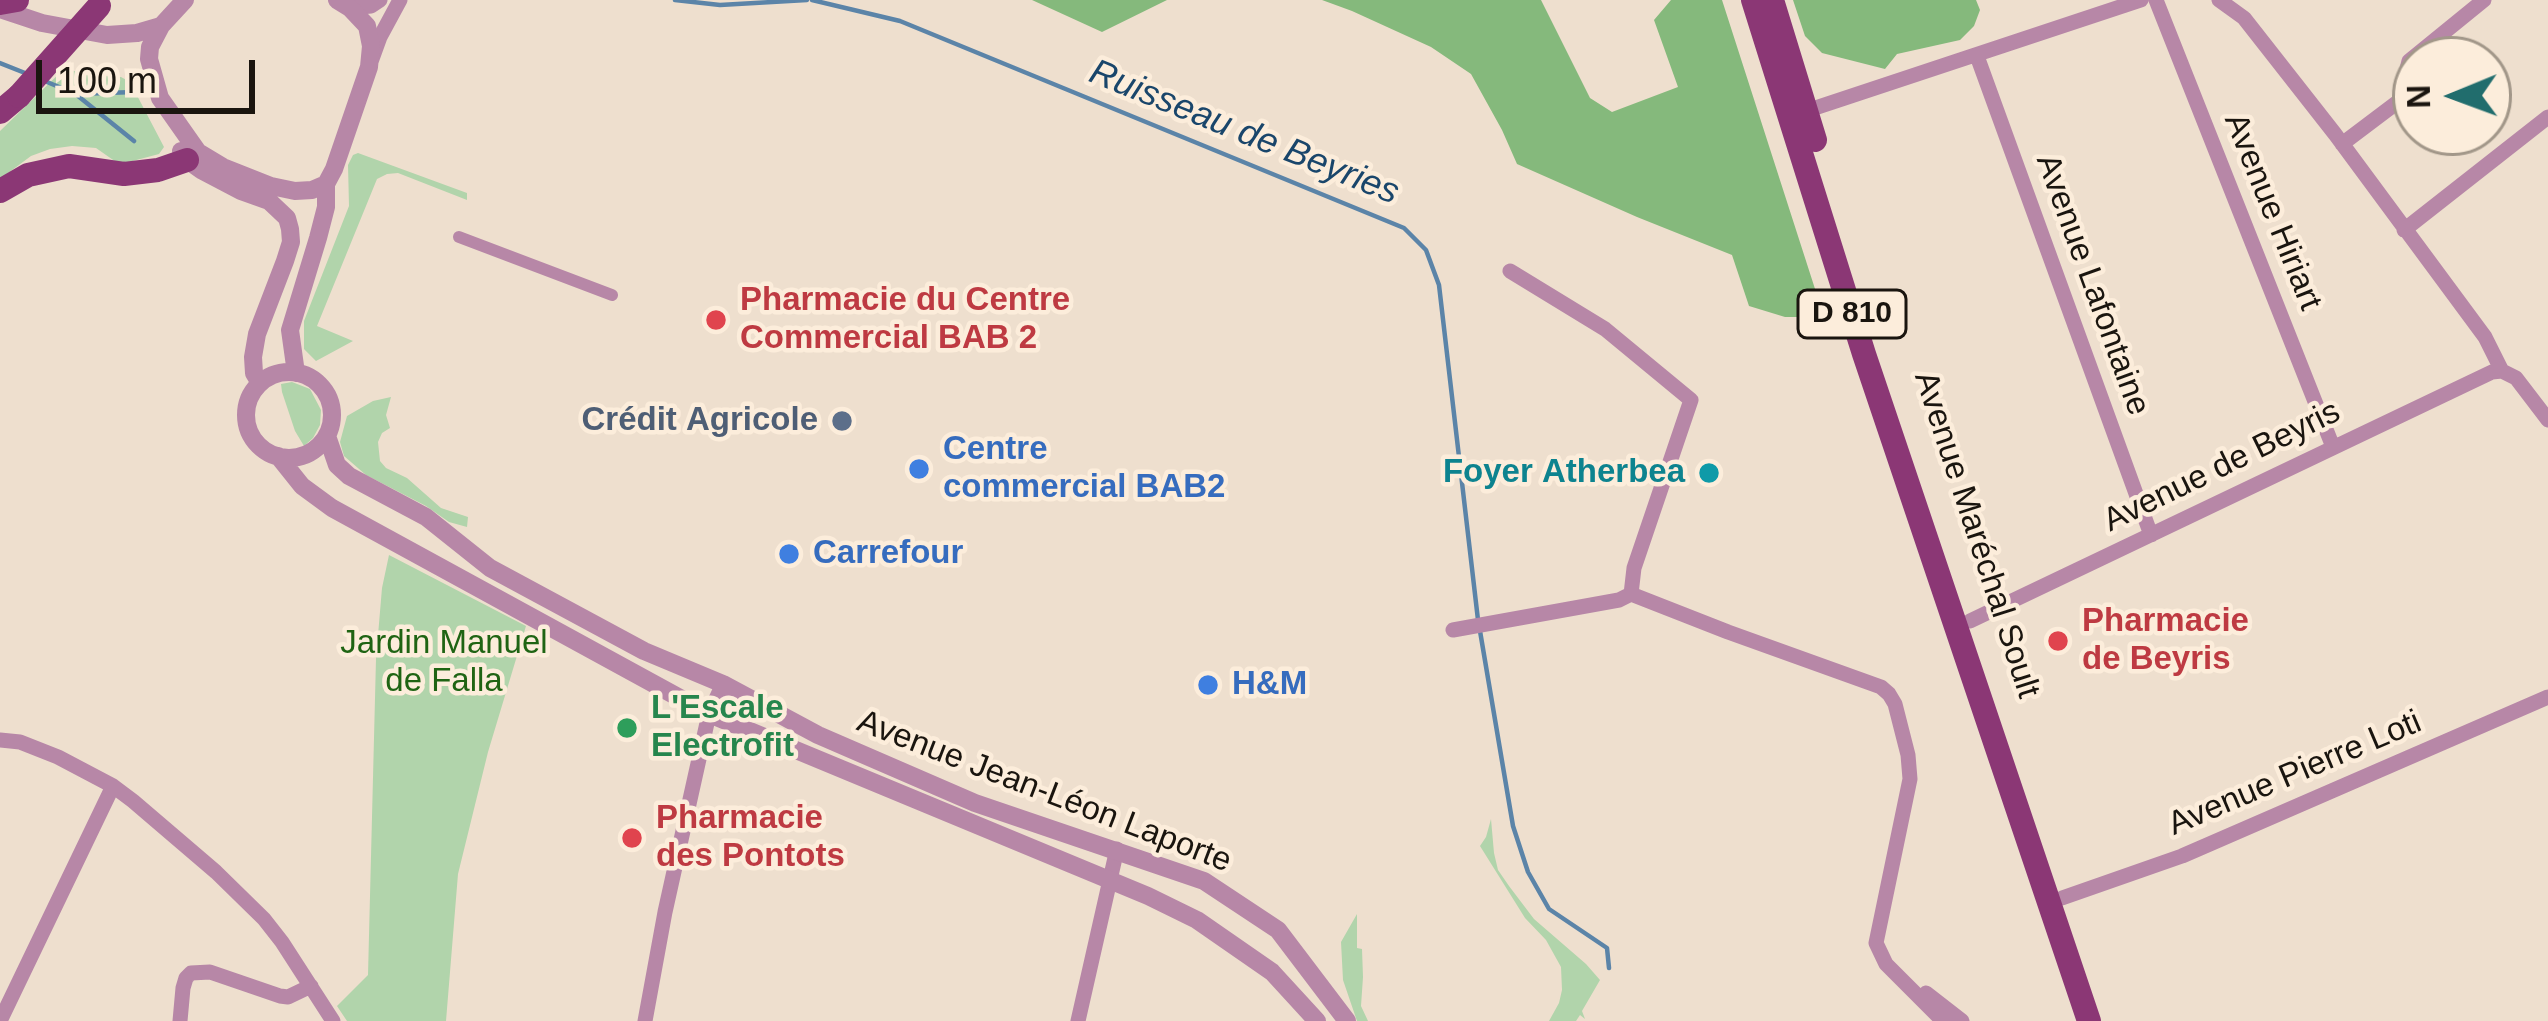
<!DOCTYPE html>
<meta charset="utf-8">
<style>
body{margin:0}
#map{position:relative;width:2548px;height:1021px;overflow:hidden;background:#eedfce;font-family:Helvetica,sans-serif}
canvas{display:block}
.north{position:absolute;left:2392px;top:36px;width:120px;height:120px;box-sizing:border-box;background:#fceddb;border:3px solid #a29789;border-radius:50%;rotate:269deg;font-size:33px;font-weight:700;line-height:48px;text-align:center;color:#1a150f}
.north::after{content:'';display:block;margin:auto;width:42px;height:54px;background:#216d6d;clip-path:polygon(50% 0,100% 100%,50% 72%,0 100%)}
.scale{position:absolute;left:36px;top:60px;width:219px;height:54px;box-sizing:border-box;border:6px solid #1a150f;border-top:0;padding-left:15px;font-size:36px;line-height:42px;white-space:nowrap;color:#1a150f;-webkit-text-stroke:9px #fceddb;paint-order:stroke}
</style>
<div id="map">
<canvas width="2548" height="1021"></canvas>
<div class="north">N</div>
<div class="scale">100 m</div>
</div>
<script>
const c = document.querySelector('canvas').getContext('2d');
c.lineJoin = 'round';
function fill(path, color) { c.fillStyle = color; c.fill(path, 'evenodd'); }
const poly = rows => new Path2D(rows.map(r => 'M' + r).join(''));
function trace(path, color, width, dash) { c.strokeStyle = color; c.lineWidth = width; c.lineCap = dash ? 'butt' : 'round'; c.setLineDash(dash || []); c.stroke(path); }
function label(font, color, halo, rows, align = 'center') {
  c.font = font + ' Helvetica,sans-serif'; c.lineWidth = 9; c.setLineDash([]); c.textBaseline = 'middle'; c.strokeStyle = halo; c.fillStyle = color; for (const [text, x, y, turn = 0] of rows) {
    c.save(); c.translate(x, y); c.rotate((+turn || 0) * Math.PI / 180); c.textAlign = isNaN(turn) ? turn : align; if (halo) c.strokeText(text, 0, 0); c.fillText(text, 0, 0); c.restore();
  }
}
fill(poly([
 [65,68,86,75,121,77,130,82,164,147,159,154,125,163,116,162,96,148,72,146,50,149,31,156,0,179,0,131],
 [358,153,467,193,467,200,398,173,387,174,377,179,317,326,353,341,316,361,304,349,304,321,349,206,348,165,353,155],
 [292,382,310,389,321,410,320,425,313,438,304,446,295,431,282,392,281,384],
 [391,397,386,415,390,428,382,433,378,442,380,461,386,468,407,478,441,508,468,517,467,527,449,522,426,506,366,475,344,456,340,442,347,416,373,401],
 [389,555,526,626,488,752,458,874,446,1021,347,1021,337,1006,368,975,376,659,382,588],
 [1491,819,1494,853,1498,870,1509,886,1534,919,1586,964,1600,980,1582,1011,1585,1019,1580,1015,1576,1021,1549,1021,1559,1003,1562,990,1561,967,1546,940,1525,918,1480,846,1486,837],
 [1357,914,1357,948,1362,949,1363,977,1361,1006,1368,1021,1357,1021,1343,980,1341,942]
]), '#b1d4ab');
fill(poly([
 [1032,0,1167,0,1102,32],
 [1322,0,1541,0,1590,98,1612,112,1678,87,1654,20,1671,0,1722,0,1816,292,1813,317,1785,317,1749,306,1732,255,1637,217,1517,164,1502,130,1471,74,1431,47,1352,11],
 [1793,0,1976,0,1980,10,1974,26,1960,40,1897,54,1885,69,1822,53,1805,36]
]), '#85b97c');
trace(poly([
 [675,0,720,5,807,0],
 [812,0,900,21,1404,228,1426,250,1439,285,1478,620],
 [0,63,25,73],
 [47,82,76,94,135,92],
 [78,96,134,141],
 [1480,631,1513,826,1528,872,1549,909,1607,948,1609,968]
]), '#5b84a8', 4.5);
trace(poly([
 [459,237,612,295]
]), '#b787a7', 12);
trace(poly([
 [2156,0,2333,447],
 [2219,0,2244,18,2335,134,2485,337,2502,371,2516,378,2548,420],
 [350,8,371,6,380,0],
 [1977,56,2151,535],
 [372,59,380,37,400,0],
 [1806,111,2141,0],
 [2342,144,2399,101,2409,61,2484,0],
 [2404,230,2548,117],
 [1510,271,1605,329,1691,400,1634,568,1631,594],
 [1970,621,2492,372,2502,371],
 [1453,630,1619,600,1631,594,1728,632,1881,687,1889,694,1895,704,1908,755,1910,779,1876,943,1886,964,1943,1021],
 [0,740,20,742,58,757,113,786,133,801,216,872,264,919,282,942,333,1021],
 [2062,898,2182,856,2548,697],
 [1926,993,1962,1021],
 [0,1021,113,786],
 [180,1021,183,988,186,978,191,973,210,972,280,996,288,997,311,986],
 [645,1021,665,912,709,714,723,684],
 [1078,1021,1117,849]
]), '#b787a7', 15);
trace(poly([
 [185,0,161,26,150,47,149,59,160,98,198,152,223,167,271,186,295,191,312,190,326,184,334,169,369,67,371,46,367,26,350,8,337,0],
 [0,9,42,23,107,35,137,33,161,26],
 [181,151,187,160,201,170,241,191,269,201,287,218,290,229,291,242,285,261,257,334,253,357,254,373,260,383],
 '246 415a43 43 0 1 1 86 0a43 43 0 1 1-86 0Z',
 [296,373,290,330,318,238,326,207,326,184],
 [327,436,337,465,349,476,426,517,490,568,644,651,723,684,818,735,975,803,1204,881,1278,930,1347,1021],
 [278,456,302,486,332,508,709,714,1148,896,1197,920,1272,972,1317,1021]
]), '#b787a7', 18);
trace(poly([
 [1753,0,1864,354,2089,1021],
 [1772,0,1815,140],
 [0,3,17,0],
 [0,112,19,96],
 [0,191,28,175,69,166,124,174,158,170,187,160]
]), '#8b3775', 24);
trace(poly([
 [19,96,99,6]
]), '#8b3775', 24);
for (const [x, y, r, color] of [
 [716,320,12,"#e0444e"],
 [842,421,12,"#5c6f8a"],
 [919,469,12,"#3f7fe0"],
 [1709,473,12,"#0f9aa8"],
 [789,554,12,"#3f7fe0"],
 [2058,641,12,"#e0444e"],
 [1208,685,12,"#3f7fe0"],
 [627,728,12,"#2e9e5b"],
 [632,838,12,"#e0444e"]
]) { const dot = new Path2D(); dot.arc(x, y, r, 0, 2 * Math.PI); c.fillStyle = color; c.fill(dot); trace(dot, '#fceddb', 4.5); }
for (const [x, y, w] of [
 [1852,314,108]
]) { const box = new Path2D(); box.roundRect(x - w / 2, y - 24, w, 48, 9); c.fillStyle = '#fceddb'; c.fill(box); trace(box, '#1a150f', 3); }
label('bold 30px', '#1a150f', null, [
 ["D 810",1852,314]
]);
label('33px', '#1a150f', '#fceddb', [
 ["Avenue Hiriart",2272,212,68],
 ["Avenue Lafontaine",2092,285,70],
 ["Avenue de Beyris",2222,467,-26],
 ["Avenue Maréchal Soult",1976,535,72],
 ["Avenue Pierre Loti",2295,774,-23],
 ["Avenue Jean-Léon Laporte",1044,792,21]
]);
label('bold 33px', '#be3a42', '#fceddb', [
 ["Pharmacie du Centre",740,301],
 ["Commercial BAB 2",740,339],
 ["Pharmacie",2082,622],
 ["de Beyris",2082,660],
 ["Pharmacie",656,819],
 ["des Pontots",656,857]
], 'left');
label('bold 33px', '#4e5e75', '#fceddb', [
 ["Crédit Agricole",818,421]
], 'right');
label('bold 33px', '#366cbe', '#fceddb', [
 ["Centre",943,450],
 ["commercial BAB2",943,488],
 ["Carrefour",813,554],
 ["H&M",1232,685]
], 'left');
label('bold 33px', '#0d838f', '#fceddb', [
 ["Foyer Atherbea",1685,473]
], 'right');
label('33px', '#1f6413', '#fceddb', [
 ["Jardin Manuel",444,644],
 ["de Falla",444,682]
]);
label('bold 33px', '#27864d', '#fceddb', [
 ["L'Escale",651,709],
 ["Electrofit",651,747]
], 'left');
label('italic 36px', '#1a466b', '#fceddb', [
 ["Ruisseau de Beyries",1244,133,22]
]);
</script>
